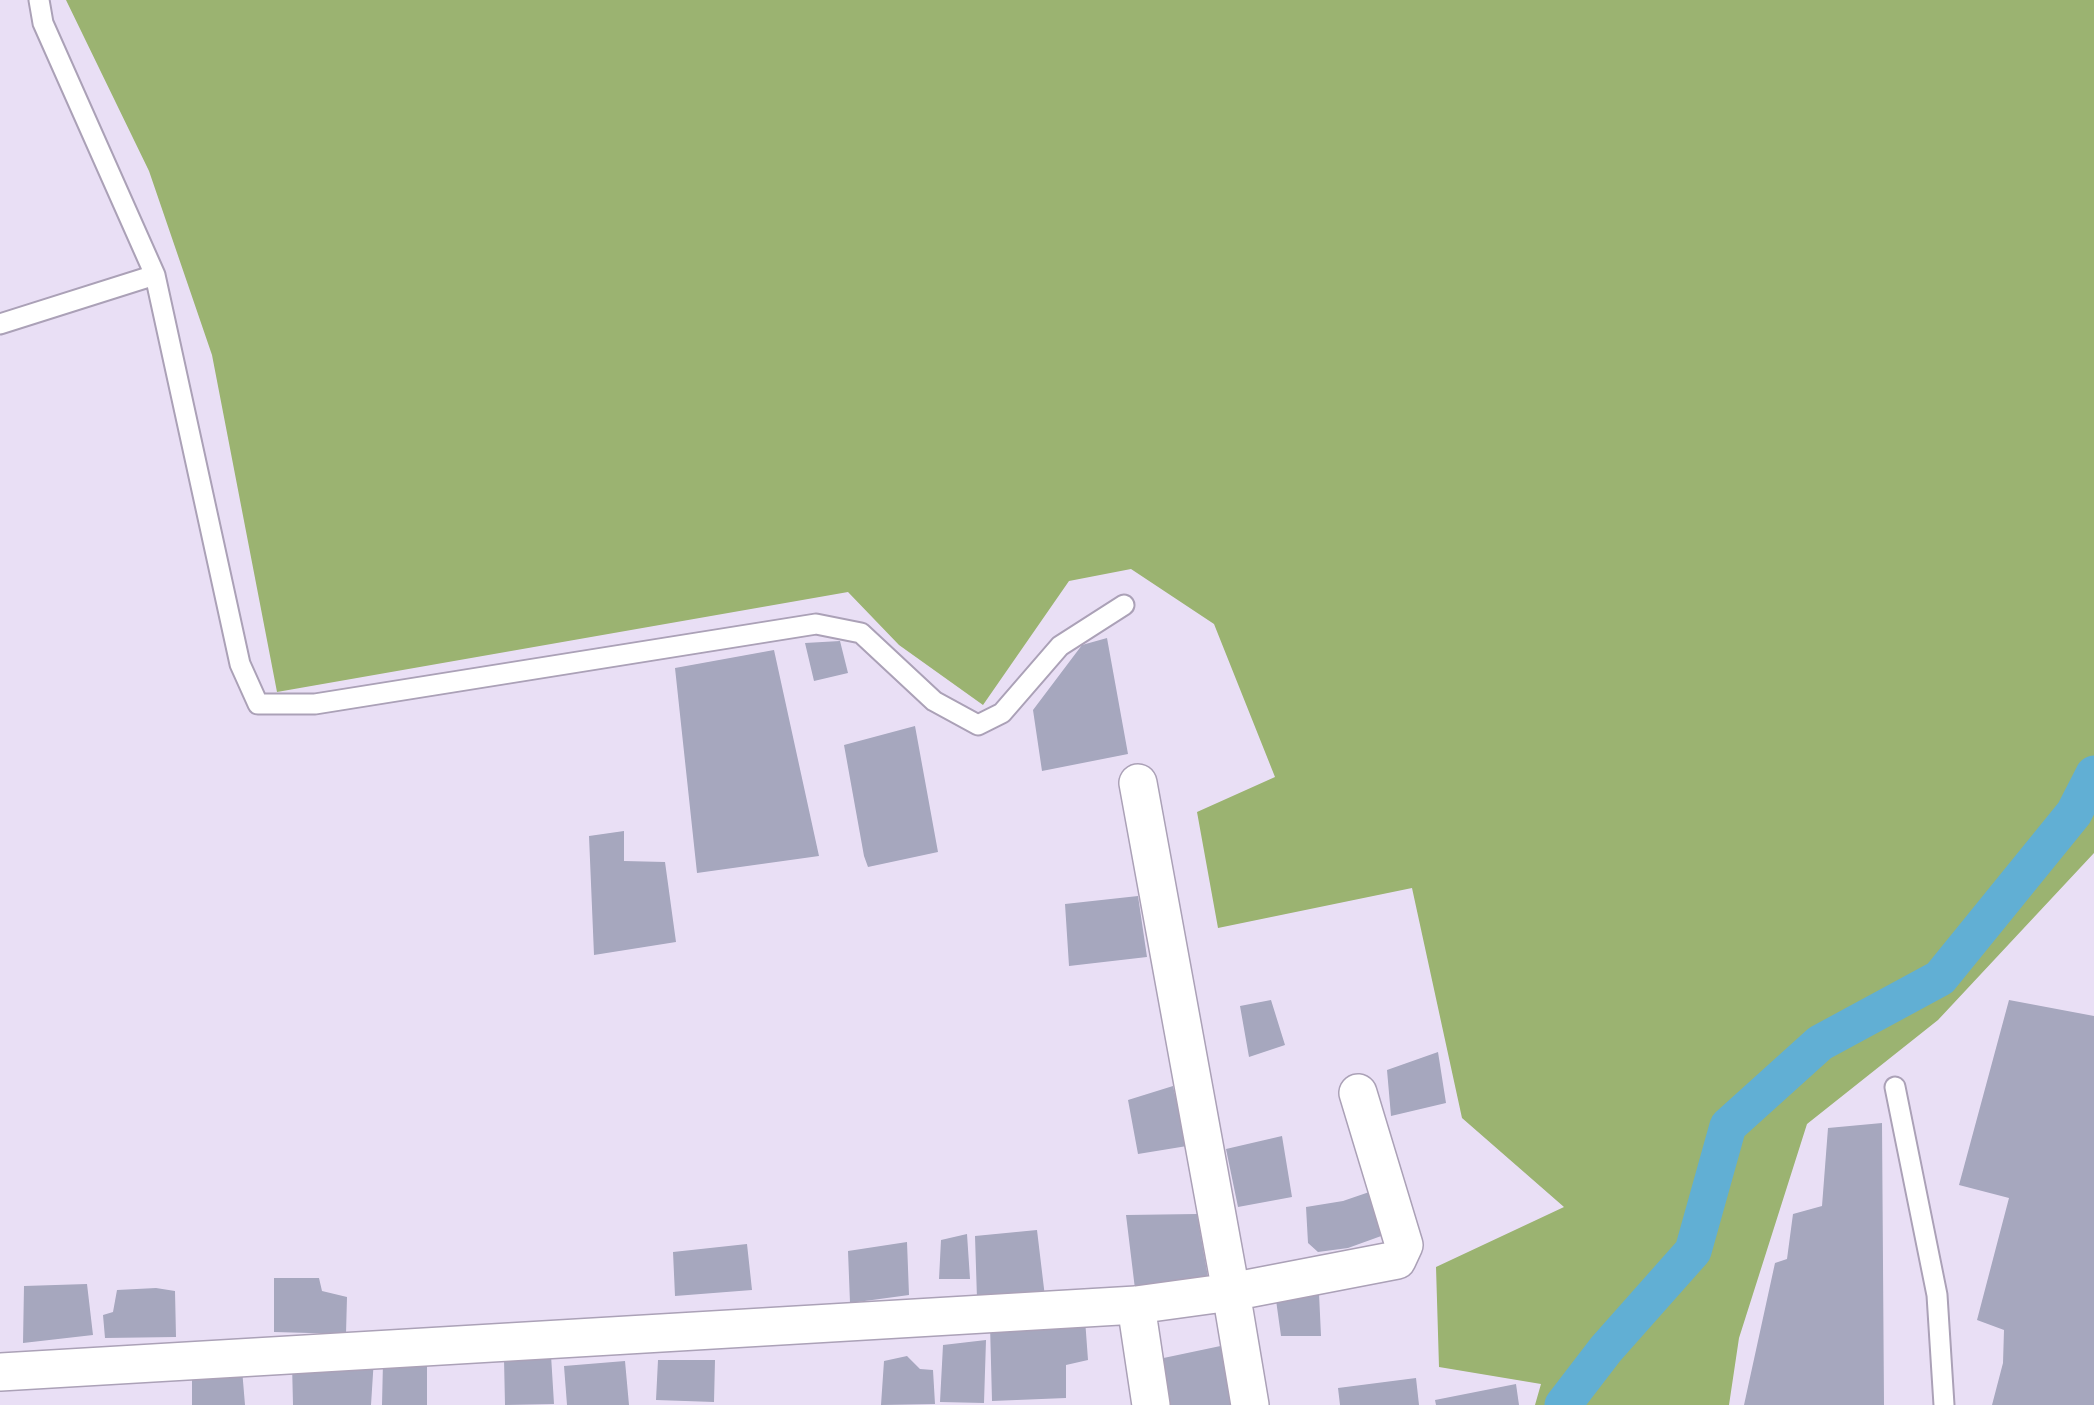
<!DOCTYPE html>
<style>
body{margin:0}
canvas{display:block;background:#e9dff5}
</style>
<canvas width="2094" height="1405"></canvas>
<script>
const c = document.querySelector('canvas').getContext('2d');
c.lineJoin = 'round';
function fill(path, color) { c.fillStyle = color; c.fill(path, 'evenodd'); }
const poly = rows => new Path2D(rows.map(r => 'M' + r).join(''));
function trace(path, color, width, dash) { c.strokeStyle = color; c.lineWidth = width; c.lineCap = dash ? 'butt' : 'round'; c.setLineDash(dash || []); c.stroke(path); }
fill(poly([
 [66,0,2094,0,2094,853,1938,1020,1807,1124,1739,1338,1729,1405,1535,1405,1541,1384,1439,1367,1436,1267,1564,1207,1462,1118,1412,888,1218,928,1197,812,1275,777,1214,624,1131,569,1069,581,983,705,899,645,848,592,277,692,212,355,149,171]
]), '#9bb371');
trace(poly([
 [1563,1405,1606,1349,1693,1251,1728,1126,1820,1043,1940,978,2074,813,2094,774]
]), '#61afd4', 37);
fill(poly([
 [1107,638,1128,754,1042,771,1033,710,1082,645],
 [840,641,848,673,814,681,805,643],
 [774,650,819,856,697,873,675,668],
 [915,726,938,852,868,867,864,856,844,745],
 [624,831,624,861,665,862,676,942,594,955,589,836],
 [1138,896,1147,957,1069,966,1065,904],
 [1271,1000,1285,1045,1249,1057,1240,1006],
 [2009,1000,2094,1016,2094,1405,1992,1405,2003,1363,2004,1330,1977,1320,2009,1198,1959,1185],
 [1438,1052,1446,1103,1391,1116,1387,1070],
 [1173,1086,1187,1146,1138,1154,1128,1100],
 [1882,1123,1884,1405,1744,1405,1775,1263,1787,1259,1793,1214,1822,1206,1828,1128],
 [1282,1136,1292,1197,1238,1207,1226,1149],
 [1378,1189,1384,1235,1348,1248,1318,1252,1308,1243,1306,1207,1343,1201],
 [1197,1214,1208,1277,1135,1289,1126,1215],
 [1037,1230,1045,1297,977,1299,975,1236],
 [967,1234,970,1279,939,1279,941,1240],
 [907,1242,909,1295,850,1303,848,1251],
 [747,1244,752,1290,675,1296,673,1252],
 [274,1278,319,1278,322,1291,347,1297,346,1334,274,1332],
 [87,1284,93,1335,23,1343,24,1286],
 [156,1288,175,1291,176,1337,105,1338,103,1315,113,1312,117,1290],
 [1319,1293,1321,1336,1281,1336,1276,1300],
 [1085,1319,1088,1360,1066,1365,1066,1398,992,1401,990,1324],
 [986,1340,984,1403,940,1402,943,1345],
 [1230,1344,1243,1405,1162,1405,1154,1360],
 [551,1355,554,1404,505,1405,504,1359],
 [907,1356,920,1369,933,1370,935,1404,881,1405,884,1361],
 [374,1358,371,1405,293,1405,292,1363],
 [658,1360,715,1360,714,1402,656,1400],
 [427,1361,427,1405,382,1405,383,1362],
 [625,1361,629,1405,567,1405,564,1366],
 [192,1369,242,1369,245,1405,192,1405],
 [1416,1378,1419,1405,1340,1405,1338,1388],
 [1516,1384,1519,1405,1436,1405,1435,1400]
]), '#a6a7be');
const lane = poly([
 [39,0,43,23,155,275],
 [0,324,155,275,240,664,258,704,315,704,816,624,861,633,934,701,978,725,1002,713,1060,646,1124,605],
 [1895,1087,1937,1295,1944,1405]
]);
const street = poly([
 [1138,783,1231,1292,1250,1405],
 [1136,1305,1151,1405],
 [0,1372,1136,1305,1231,1292,1397,1260,1404,1245,1358,1093]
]);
trace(lane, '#aba1b7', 23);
trace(street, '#aba1b7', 40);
trace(lane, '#fff', 19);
trace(street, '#fff', 37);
</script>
